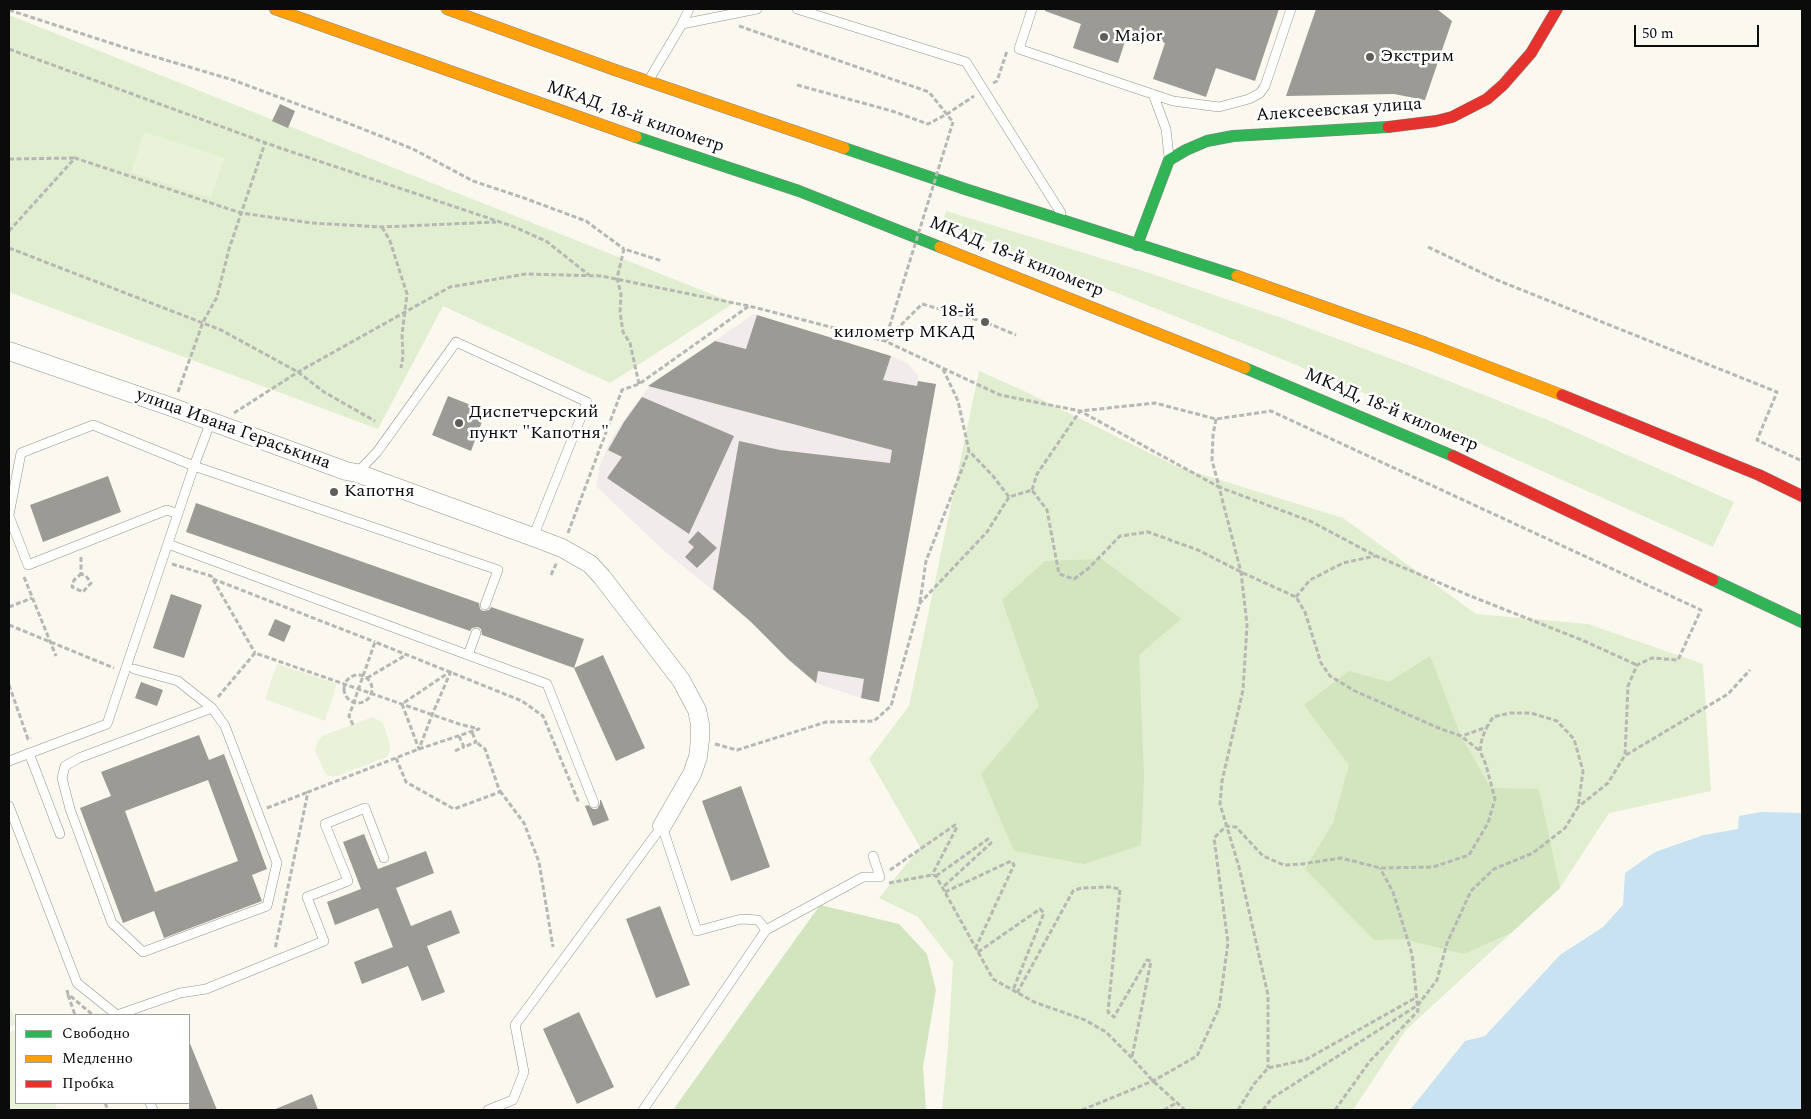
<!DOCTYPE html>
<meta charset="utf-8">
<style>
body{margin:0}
#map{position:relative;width:1811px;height:1119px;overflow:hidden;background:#faf8ef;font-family:Spectral,serif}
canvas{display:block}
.frame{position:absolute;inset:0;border:10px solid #0b0b0b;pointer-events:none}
.legend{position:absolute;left:15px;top:1014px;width:175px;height:90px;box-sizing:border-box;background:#fff;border:1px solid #9d9d9d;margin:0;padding:6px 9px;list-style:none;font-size:15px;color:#0b0b0b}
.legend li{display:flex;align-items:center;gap:10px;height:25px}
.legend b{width:25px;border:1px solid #9d9d9d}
.scale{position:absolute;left:1634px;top:25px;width:125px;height:22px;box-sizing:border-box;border:2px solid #0b0b0b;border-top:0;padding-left:6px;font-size:15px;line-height:18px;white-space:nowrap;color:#0b0b0b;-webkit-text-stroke:4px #fff;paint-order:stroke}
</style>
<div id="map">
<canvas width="1811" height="1119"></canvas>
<div class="frame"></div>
<ul class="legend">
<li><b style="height:6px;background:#30b455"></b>Свободно</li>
<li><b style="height:6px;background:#ff9f0a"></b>Медленно</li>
<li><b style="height:6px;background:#e5322d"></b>Пробка</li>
</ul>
<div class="scale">50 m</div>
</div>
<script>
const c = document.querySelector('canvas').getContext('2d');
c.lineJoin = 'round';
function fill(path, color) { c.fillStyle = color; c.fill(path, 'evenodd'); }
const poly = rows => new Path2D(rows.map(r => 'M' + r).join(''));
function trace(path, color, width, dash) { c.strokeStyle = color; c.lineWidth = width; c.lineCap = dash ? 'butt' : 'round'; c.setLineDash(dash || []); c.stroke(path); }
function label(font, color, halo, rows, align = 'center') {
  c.font = font + ' Spectral,serif'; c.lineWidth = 5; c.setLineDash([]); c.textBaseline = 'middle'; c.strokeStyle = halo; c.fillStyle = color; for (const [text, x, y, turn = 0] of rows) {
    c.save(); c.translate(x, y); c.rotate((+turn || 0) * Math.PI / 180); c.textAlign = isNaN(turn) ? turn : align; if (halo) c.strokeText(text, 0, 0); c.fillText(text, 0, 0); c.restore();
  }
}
fill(poly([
 [754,314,891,356,907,363,918,375,918,381,936,384,879,702,861,698,816,683,788,660,750,620,663,550,596,486,600,465,610,441,628,414,652,383]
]), '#f1ebec');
fill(poly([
 [9,15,734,303,610,383,443,306,378,429,9,292],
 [946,211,1143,271,1279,317,1413,367,1550,421,1734,502,1713,547,1407,411,1267,353,942,223],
 [979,371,1024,391,1178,467,1343,518,1476,614,1588,624,1703,664,1711,791,1609,813,1560,888,1406,1030,1353,1110,942,1110,948,1047,953,962,918,917,879,898,920,847,869,759,909,706]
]), '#e2eed0');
fill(poly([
 [1102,559,1181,619,1139,655,1144,776,1141,845,1084,864,1014,851,981,774,1039,706,1002,600,1045,561],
 [1430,656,1461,736,1491,788,1539,789,1560,888,1511,933,1464,954,1403,939,1374,940,1305,869,1333,823,1349,765,1304,705,1349,671,1389,682],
 [820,905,899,924,927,954,936,990,923,1067,926,1110,673,1110]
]), '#d2e5bf');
fill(poly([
 [144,132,224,158,211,198,131,172],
 [277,664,337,684,325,721,265,699],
 [373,717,383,723,390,744,390,751,387,757,337,776,329,776,325,773,315,750,317,743,322,736],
 [9,1004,16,1022,16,1024,9,1027],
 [16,1030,16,1103,55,1103,57,1110,9,1110,9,1032]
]), '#ebf2da');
fill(poly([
 [1761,812,1802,813,1802,1110,1410,1110,1465,1041,1485,1036,1560,955,1603,927,1623,905,1625,873,1655,852,1704,835,1738,829,1739,816]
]), '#c8e2f1');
fill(poly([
 [1045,9,1279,9,1255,81,1216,68,1206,97,1153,79,1165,43,1129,29,1118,63,1073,48,1081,24,1045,11],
 [1316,9,1437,9,1452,21,1425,100,1394,94,1286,96],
 [280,104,295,111,288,128,272,121],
 [757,315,891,356,883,380,917,386,918,381,936,384,879,702,861,698,864,679,818,671,816,683,788,659,751,622,713,589,739,441,780,450,890,463,892,450,648,386,715,341,746,349],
 [448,396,486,411,471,451,432,435],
 [642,397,734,436,689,534,607,478,622,457,608,450,624,422],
 [108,476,121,512,43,542,30,505],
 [196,503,479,603,480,609,483,611,489,610,491,607,584,639,574,668,482,635,481,629,478,627,472,628,470,631,186,532],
 [698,531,717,548,697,568,685,557,694,547,688,542],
 [171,594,202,605,184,658,153,648],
 [275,619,291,626,284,642,268,635],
 [603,655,645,748,616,761,574,668],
 [141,682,163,690,157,706,135,698],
 [199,735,209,760,224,754,267,869,252,875,262,901,164,938,154,911,123,923,80,808,111,796,101,772],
 [208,780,238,861,155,892,125,811],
 [741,786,770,867,731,881,702,801],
 [600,800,601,800,609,820,593,826,585,806,588,805,593,809,597,809,600,804],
 [364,834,378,869,426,851,434,873,396,888,411,926,451,910,460,933,427,946,445,992,422,1001,408,966,362,984,354,962,393,947,378,908,335,925,327,902,361,889,343,842],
 [660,906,690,985,656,998,626,919],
 [579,1012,614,1087,577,1104,543,1029],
 [189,1041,217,1110,189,1110],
 [312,1094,318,1110,273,1110]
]), '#9c9a95');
const lane = poly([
 [797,9,966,62,1061,213],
 [1032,9,1019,49,1173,101,1219,107,1249,99,1260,93,1265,86,1291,9],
 [682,24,757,9],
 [650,78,682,24,689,9],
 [1153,94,1166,129,1169,157],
 [357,473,377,452,456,342,587,402,533,537],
 [9,515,21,453,93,425,194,466,498,570,485,605],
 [9,516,28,565,167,510,178,514],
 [168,544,468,655],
 [476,633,468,655,547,684,594,803],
 [134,669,178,681,212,708,225,726,277,863,267,906,143,952,112,923,70,809,62,778,65,766,79,758,212,708],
 [29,753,60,834],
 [9,761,107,724,194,466,211,421],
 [9,806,77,983,117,1015],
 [662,826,697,931,741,919,758,920,766,930,863,877,880,877,873,856],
 [117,1015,180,993,206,989,324,941,307,897,348,881,325,824,365,808,384,858],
 [150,1103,153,1110],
 [488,1110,513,1100,524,1072,515,1025,662,826],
 [643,1110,766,930]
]);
const street = poly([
 [9,351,180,410,346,471,357,473,533,537,562,548,590,564,602,577,681,680,697,710,700,724,700,740,698,757,692,774,662,826]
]);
const fast = poly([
 [636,137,799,191,940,247],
 [844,148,965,189,1237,276],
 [1137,245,1169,160,1186,150,1207,141,1233,136,1388,127],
 [1245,368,1453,456],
 [1713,580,1802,622]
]);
const slow = poly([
 [275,9,636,137],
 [447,9,615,70,844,148],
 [940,247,1245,368],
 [1237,276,1426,343,1562,395]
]);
const jam = poly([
 [1388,127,1436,121,1452,117,1487,99,1503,85,1531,53,1557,9],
 [1562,395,1759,475,1802,496],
 [1453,456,1713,580]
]);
trace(lane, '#93928e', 10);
trace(street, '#93928e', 19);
trace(fast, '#898884', 12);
trace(slow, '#898884', 12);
trace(jam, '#898884', 12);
trace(poly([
 [9,10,132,50,233,80,345,122,413,149,473,181,524,198,586,221,624,249],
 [739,26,929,92,953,122],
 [9,49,280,148,512,226,546,241,589,275],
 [993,83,997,81,1007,51],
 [797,85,892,111,928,124,947,114,974,96],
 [9,159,75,158],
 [382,227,390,241,407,294,402,335,403,356,401,368],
 [9,231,75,158,241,213,312,223,382,227,496,222],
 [1428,247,1497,280,1777,392,1757,440,1802,461],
 [9,248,221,330,298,372,324,392,375,421],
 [885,341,922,304,985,322,1016,335],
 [943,369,958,401,969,451,993,476,1009,497],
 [639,384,630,343,623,332,620,312,621,294,617,278,624,249,662,261],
 [178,392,203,322,217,297,229,249,265,143],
 [234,413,298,372,450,287,526,274,601,276,749,306,885,341,1000,395,1080,411,1219,487,1241,572,1247,625,1243,690,1222,781,1220,804,1239,867,1268,995,1268,1068],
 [1216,419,1213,435,1212,460,1219,487,1310,521,1376,556,1468,595,1582,640,1637,665],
 [1032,490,1037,474,1080,411,1155,403,1216,419,1271,411,1701,610,1678,660,1652,658,1637,665,1628,686,1625,755,1608,783,1578,807],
 [568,533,622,390,639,384,749,306],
 [81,557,81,574,86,576,91,583,83,592,72,587,74,580,81,574],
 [172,564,211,576,255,653],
 [551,575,557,562],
 [24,577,56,656],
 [213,579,375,642],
 [1296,597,1310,580,1343,563,1375,556],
 [920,602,926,561,969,451],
 [9,607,32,598],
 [9,625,114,668],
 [451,671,432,715,419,749,402,704,451,671],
 '344 689a14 14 0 1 1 28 0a14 14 0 1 1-28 0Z',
 [367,678,406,655],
 [9,685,28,739,31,738],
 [218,697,255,653,459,724,479,729,419,749,308,792,275,949],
 [353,725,349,716,375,642,522,701,543,716,579,803],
 [459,736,464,747,476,742,472,732],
 [715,744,737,750,826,722,874,721,891,706,920,603,987,532,1009,497,1032,490,1047,510,1059,574,1074,579,1089,568,1120,536,1148,532,1198,550,1241,572,1296,597,1305,612,1321,663,1330,676,1355,691,1436,727,1461,736,1480,751],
 [455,751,464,747],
 [1626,755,1728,694,1750,670],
 [396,758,406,782,454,809,500,792,485,749,476,742],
 [500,791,524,823,539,862,553,947],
 [267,808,308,792],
 [890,870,955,825,957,827,932,875],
 [936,876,988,839,991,843,942,888],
 [889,883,932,875,936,876,993,979,1034,1002,1085,1020,1106,1032,1132,1058,1153,1081,1185,1110],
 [945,892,1011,861,1014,865,976,947],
 [978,952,1040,909,1044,913,1013,990],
 [67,990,68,994,93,1015],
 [1017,993,1073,891,1081,888,1109,887,1120,889,1108,1012,1114,1017,1147,960,1151,961,1132,1057],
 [68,995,75,1015],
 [105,1103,108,1110],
 [1082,1110,1153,1081,1197,1056,1219,1008,1228,943,1214,838,1226,826,1236,827,1263,856,1284,865,1302,864,1341,858,1380,868,1433,867,1469,855,1488,823,1495,799,1486,765,1480,751,1482,738,1487,727],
 [1164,1110,1176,1103],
 [1238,1110,1254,1084,1268,1068,1305,1060,1417,997],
 [1263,1110,1272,1098,1418,1005,1437,980,1447,943,1471,891,1494,869,1533,853,1565,828,1578,807,1583,771,1574,739,1557,721,1531,713,1510,713,1493,717,1487,727,1462,736],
 [1335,1110,1370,1061,1418,1011,1412,954,1393,892,1380,868]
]), '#b7b7b5', 3, [5, 2.5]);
trace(lane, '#fefefd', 9);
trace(street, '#fefefd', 18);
trace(fast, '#30b455', 11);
trace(slow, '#ff9f0a', 11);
trace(jam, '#e5322d', 11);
trace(poly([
 [885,341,953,122]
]), '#b7b7b5', 3, [5, 2.5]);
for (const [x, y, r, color] of [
 [1104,37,5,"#5f5e5b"],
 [1370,57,5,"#5f5e5b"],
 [985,322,5,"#5f5e5b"],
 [459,423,5,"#5f5e5b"],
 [334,492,5,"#5f5e5b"]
]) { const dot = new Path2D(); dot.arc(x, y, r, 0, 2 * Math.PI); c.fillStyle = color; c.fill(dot); trace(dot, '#fff', 2); }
label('18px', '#0b0b0b', '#fff', [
 ["Major",1114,37],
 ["Экстрим",1380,57],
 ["18-й",975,312,"right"],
 ["километр МКАД",975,333,"right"],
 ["Диспетчерский",469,413],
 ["пункт \"Капотня\"",469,434],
 ["Капотня",344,492]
], 'left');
label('18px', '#0b0b0b', '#fff', [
 ["Алексеевская улица",1339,111,-4],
 ["МКАД, 18-й километр",635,118,19],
 ["МКАД, 18-й километр",1016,258,22],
 ["МКАД, 18-й километр",1391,411,23],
 ["улица Ивана Гераськина",233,430,20]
]);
</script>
